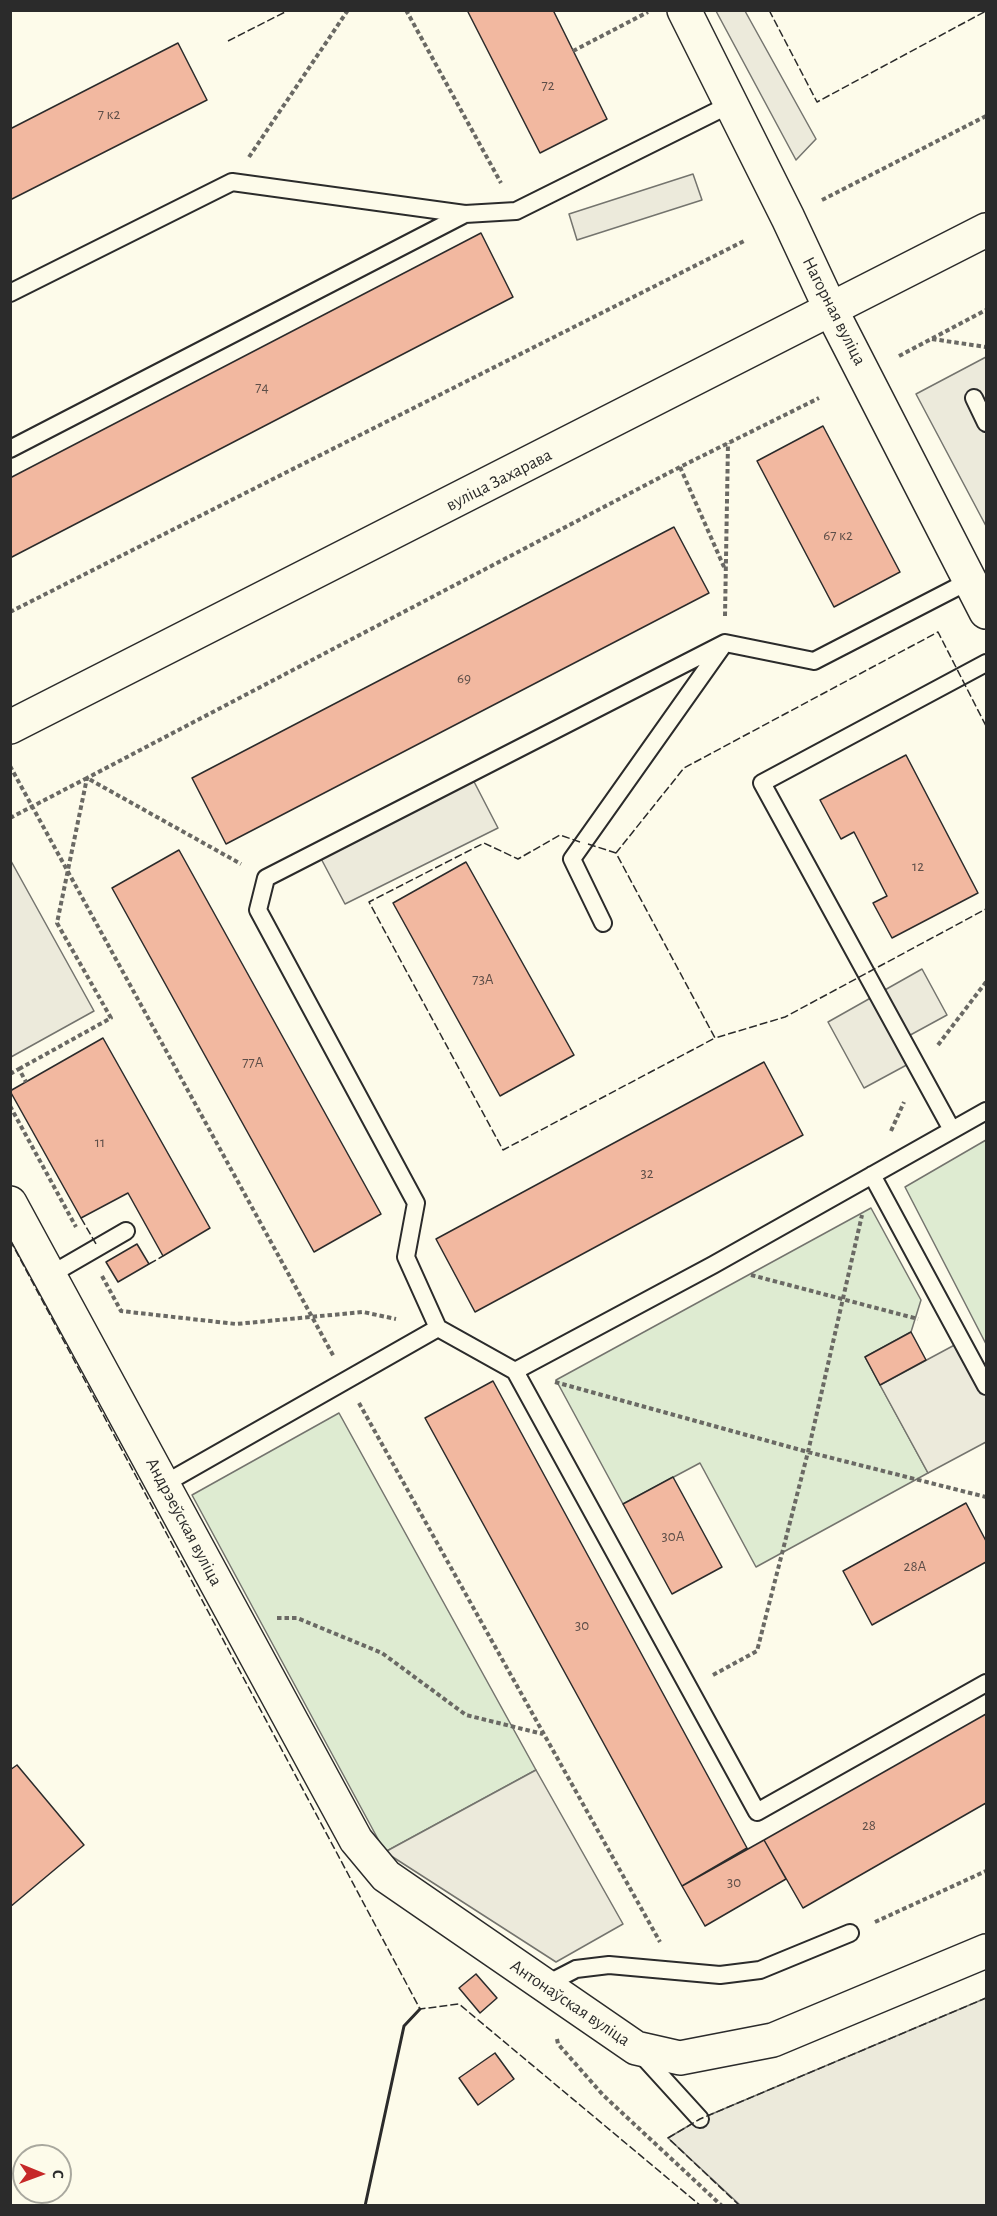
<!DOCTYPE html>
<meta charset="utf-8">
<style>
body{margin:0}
#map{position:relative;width:997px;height:2216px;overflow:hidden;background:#fdfbea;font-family:"Alegreya Sans",sans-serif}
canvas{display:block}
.frame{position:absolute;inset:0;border:12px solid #2b2b2b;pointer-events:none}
.north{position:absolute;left:12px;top:2144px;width:60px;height:60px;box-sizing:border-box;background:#fdfbea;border:2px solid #a9a89e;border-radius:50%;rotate:91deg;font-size:16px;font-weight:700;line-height:24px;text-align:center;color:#2b2b2b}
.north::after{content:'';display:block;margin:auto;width:21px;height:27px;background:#c62828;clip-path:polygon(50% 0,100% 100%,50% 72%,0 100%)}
</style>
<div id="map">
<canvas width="997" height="2216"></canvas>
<div class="frame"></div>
<div class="north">С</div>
</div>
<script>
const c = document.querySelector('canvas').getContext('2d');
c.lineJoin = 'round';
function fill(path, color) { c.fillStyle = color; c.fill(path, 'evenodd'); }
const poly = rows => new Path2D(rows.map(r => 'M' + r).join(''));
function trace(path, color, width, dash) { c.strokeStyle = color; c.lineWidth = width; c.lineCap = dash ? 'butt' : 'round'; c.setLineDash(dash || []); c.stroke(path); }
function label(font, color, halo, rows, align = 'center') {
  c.font = font + ' "Alegreya Sans",sans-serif'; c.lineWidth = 4.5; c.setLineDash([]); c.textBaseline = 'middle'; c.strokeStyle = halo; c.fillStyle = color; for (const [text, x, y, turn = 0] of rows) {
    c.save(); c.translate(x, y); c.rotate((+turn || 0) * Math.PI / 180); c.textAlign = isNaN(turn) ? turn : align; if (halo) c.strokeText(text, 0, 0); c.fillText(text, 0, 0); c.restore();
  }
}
const green = poly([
 [986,1140,986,1344,905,1187,986,1140],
 [871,1208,921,1300,911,1332,865,1357,928,1473,756,1567,700,1463,623,1504,556,1380,871,1208],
 [339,1413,536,1770,385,1852,192,1495,339,1413]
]);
fill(green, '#deebd1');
trace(green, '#74746e', 1.5);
const parking = poly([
 [716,11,745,11,816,139,796,160,716,11],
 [693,174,702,200,577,240,569,214,693,174],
 [986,357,986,526,916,394,986,357],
 [469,772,498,828,345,904,317,851,469,772],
 [11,861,94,1011,11,1057,10,1057,11,861],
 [922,969,947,1015,903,1039,914,1061,864,1088,828,1022,922,969],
 [962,1341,986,1386,986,1442,928,1473,880,1385,962,1341],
 [536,1770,623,1924,556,1962,385,1852,536,1770],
 [986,1998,986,2205,740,2205,668,2138,700,2119,986,1998]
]);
fill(parking, '#eceadb');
trace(parking, '#74746e', 1.5);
const building = poly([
 [467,10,553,10,607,119,540,153,467,10],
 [178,43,207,100,10,200,10,129,178,43],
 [481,233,513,297,10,558,10,478,481,233],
 [823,426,900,572,834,607,757,461,823,426],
 [674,527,709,593,226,844,192,778,674,527],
 [906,755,978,893,892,938,873,903,887,896,854,832,841,839,820,800,906,755],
 [179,850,381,1214,314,1252,112,888,179,850],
 [466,862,574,1055,500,1096,393,903,466,862],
 [103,1038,210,1228,163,1256,128,1193,81,1218,10,1091,103,1038],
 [764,1062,803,1135,475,1312,436,1239,764,1062],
 [137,1244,149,1264,118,1282,106,1262,137,1244],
 [911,1332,926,1360,880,1385,865,1357,911,1332],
 [493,1381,747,1848,682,1886,425,1418,493,1381],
 [673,1477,722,1567,672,1594,623,1504,673,1477],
 [966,1503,986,1541,986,1562,872,1625,843,1571,966,1503],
 [986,1714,986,1803,803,1908,764,1840,986,1714],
 [17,1765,84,1845,10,1907,10,1770,17,1765],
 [764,1840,786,1879,705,1926,682,1886,764,1840],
 [476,1974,497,1998,480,2013,459,1988,476,1974],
 [495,2053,514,2079,478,2105,459,2078,495,2053]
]);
fill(building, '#f2b8a0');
trace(building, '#2b2b2b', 1.5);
const service = poly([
 [10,293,232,182,465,214,516,211,731,104],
 [974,398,986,423],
 [10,449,465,214],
 [603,923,572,859,722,647],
 [952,1130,762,783,986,663],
 [872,1175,986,1386],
 [50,1275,126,1231],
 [438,1328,406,1257,416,1203,258,910,266,878,725,643,814,661,971,580],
 [515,1371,757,1812,986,1683],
 [164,1484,438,1328,515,1371,713,1265,986,1111],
 [545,1985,576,1969,609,1965,720,1975,760,1970,850,1933],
 [640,2053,700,2119]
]);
const minor = poly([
 [684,10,788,218,831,310,986,612],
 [10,1203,356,1840,386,1876,636,2048,680,2058,773,2040,986,1951]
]);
const secondary = poly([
 [10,727,986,230]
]);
trace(service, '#2b2b2b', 20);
trace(minor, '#2b2b2b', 36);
trace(secondary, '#2b2b2b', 36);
trace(poly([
 [406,10,501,183],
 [573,51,648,12],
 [249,157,348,10],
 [822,200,986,116],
 [932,339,986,347],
 [899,356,986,310],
 [680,467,724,567],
 [10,612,744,241],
 [725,616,728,443],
 [10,766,334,1357],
 [10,818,87,778,241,864],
 [938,1045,986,982],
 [19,1069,111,1018,57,923,87,778,680,467,819,398],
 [10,1074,19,1069,26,1082],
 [10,1106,76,1227],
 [891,1131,904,1102],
 [751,1275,918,1319],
 [102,1276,121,1311,236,1324,363,1312,396,1319],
 [555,1382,808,1452,986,1497],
 [359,1403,660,1942],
 [277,1618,297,1618,382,1653,466,1715,543,1734],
 [713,1675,757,1651,808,1452,862,1215],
 [875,1922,986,1871],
 [557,2039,558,2044,603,2095,722,2206]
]), '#6a6964', 4, [4.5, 3]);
trace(service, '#fdfbea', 16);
trace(minor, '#fdfbea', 33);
trace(secondary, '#fdfbea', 33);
trace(poly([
 [769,10,817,102,986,11],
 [228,41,289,10],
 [986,726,938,632,684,768,616,853,715,1038,785,1017,986,909],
 [580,842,560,835,518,859,484,843,369,902,503,1150,715,1038],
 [588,844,616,853],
 [81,1218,96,1244],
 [10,1240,420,2009,459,2004,701,2206],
 [149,1264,163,1256],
 [740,2206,668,2138,700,2119,986,1998]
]), '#2b2b2b', 1.5, [8, 3]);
trace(poly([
 [365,2206,404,2026,420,2009]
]), '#2b2b2b', 3);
label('15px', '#5d4e48', null, [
 ["72",548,85],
 ["7 к2",109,114],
 ["74",262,387],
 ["67 к2",838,535],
 ["69",464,678],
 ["12",918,866],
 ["73А",483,979],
 ["77А",253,1062],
 ["11",100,1142],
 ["32",647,1173],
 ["30А",673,1536],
 ["28А",915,1566],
 ["30",582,1625],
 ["28",869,1825],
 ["30",734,1882]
]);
label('18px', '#2b2b2b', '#fdfbea', [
 ["Нагорная вуліца",834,311,63],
 ["вуліца Захарава",499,480,-27],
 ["Андрэеўская вуліца",184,1522,62],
 ["Антонаўская вуліца",570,2003,34]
]);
</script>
